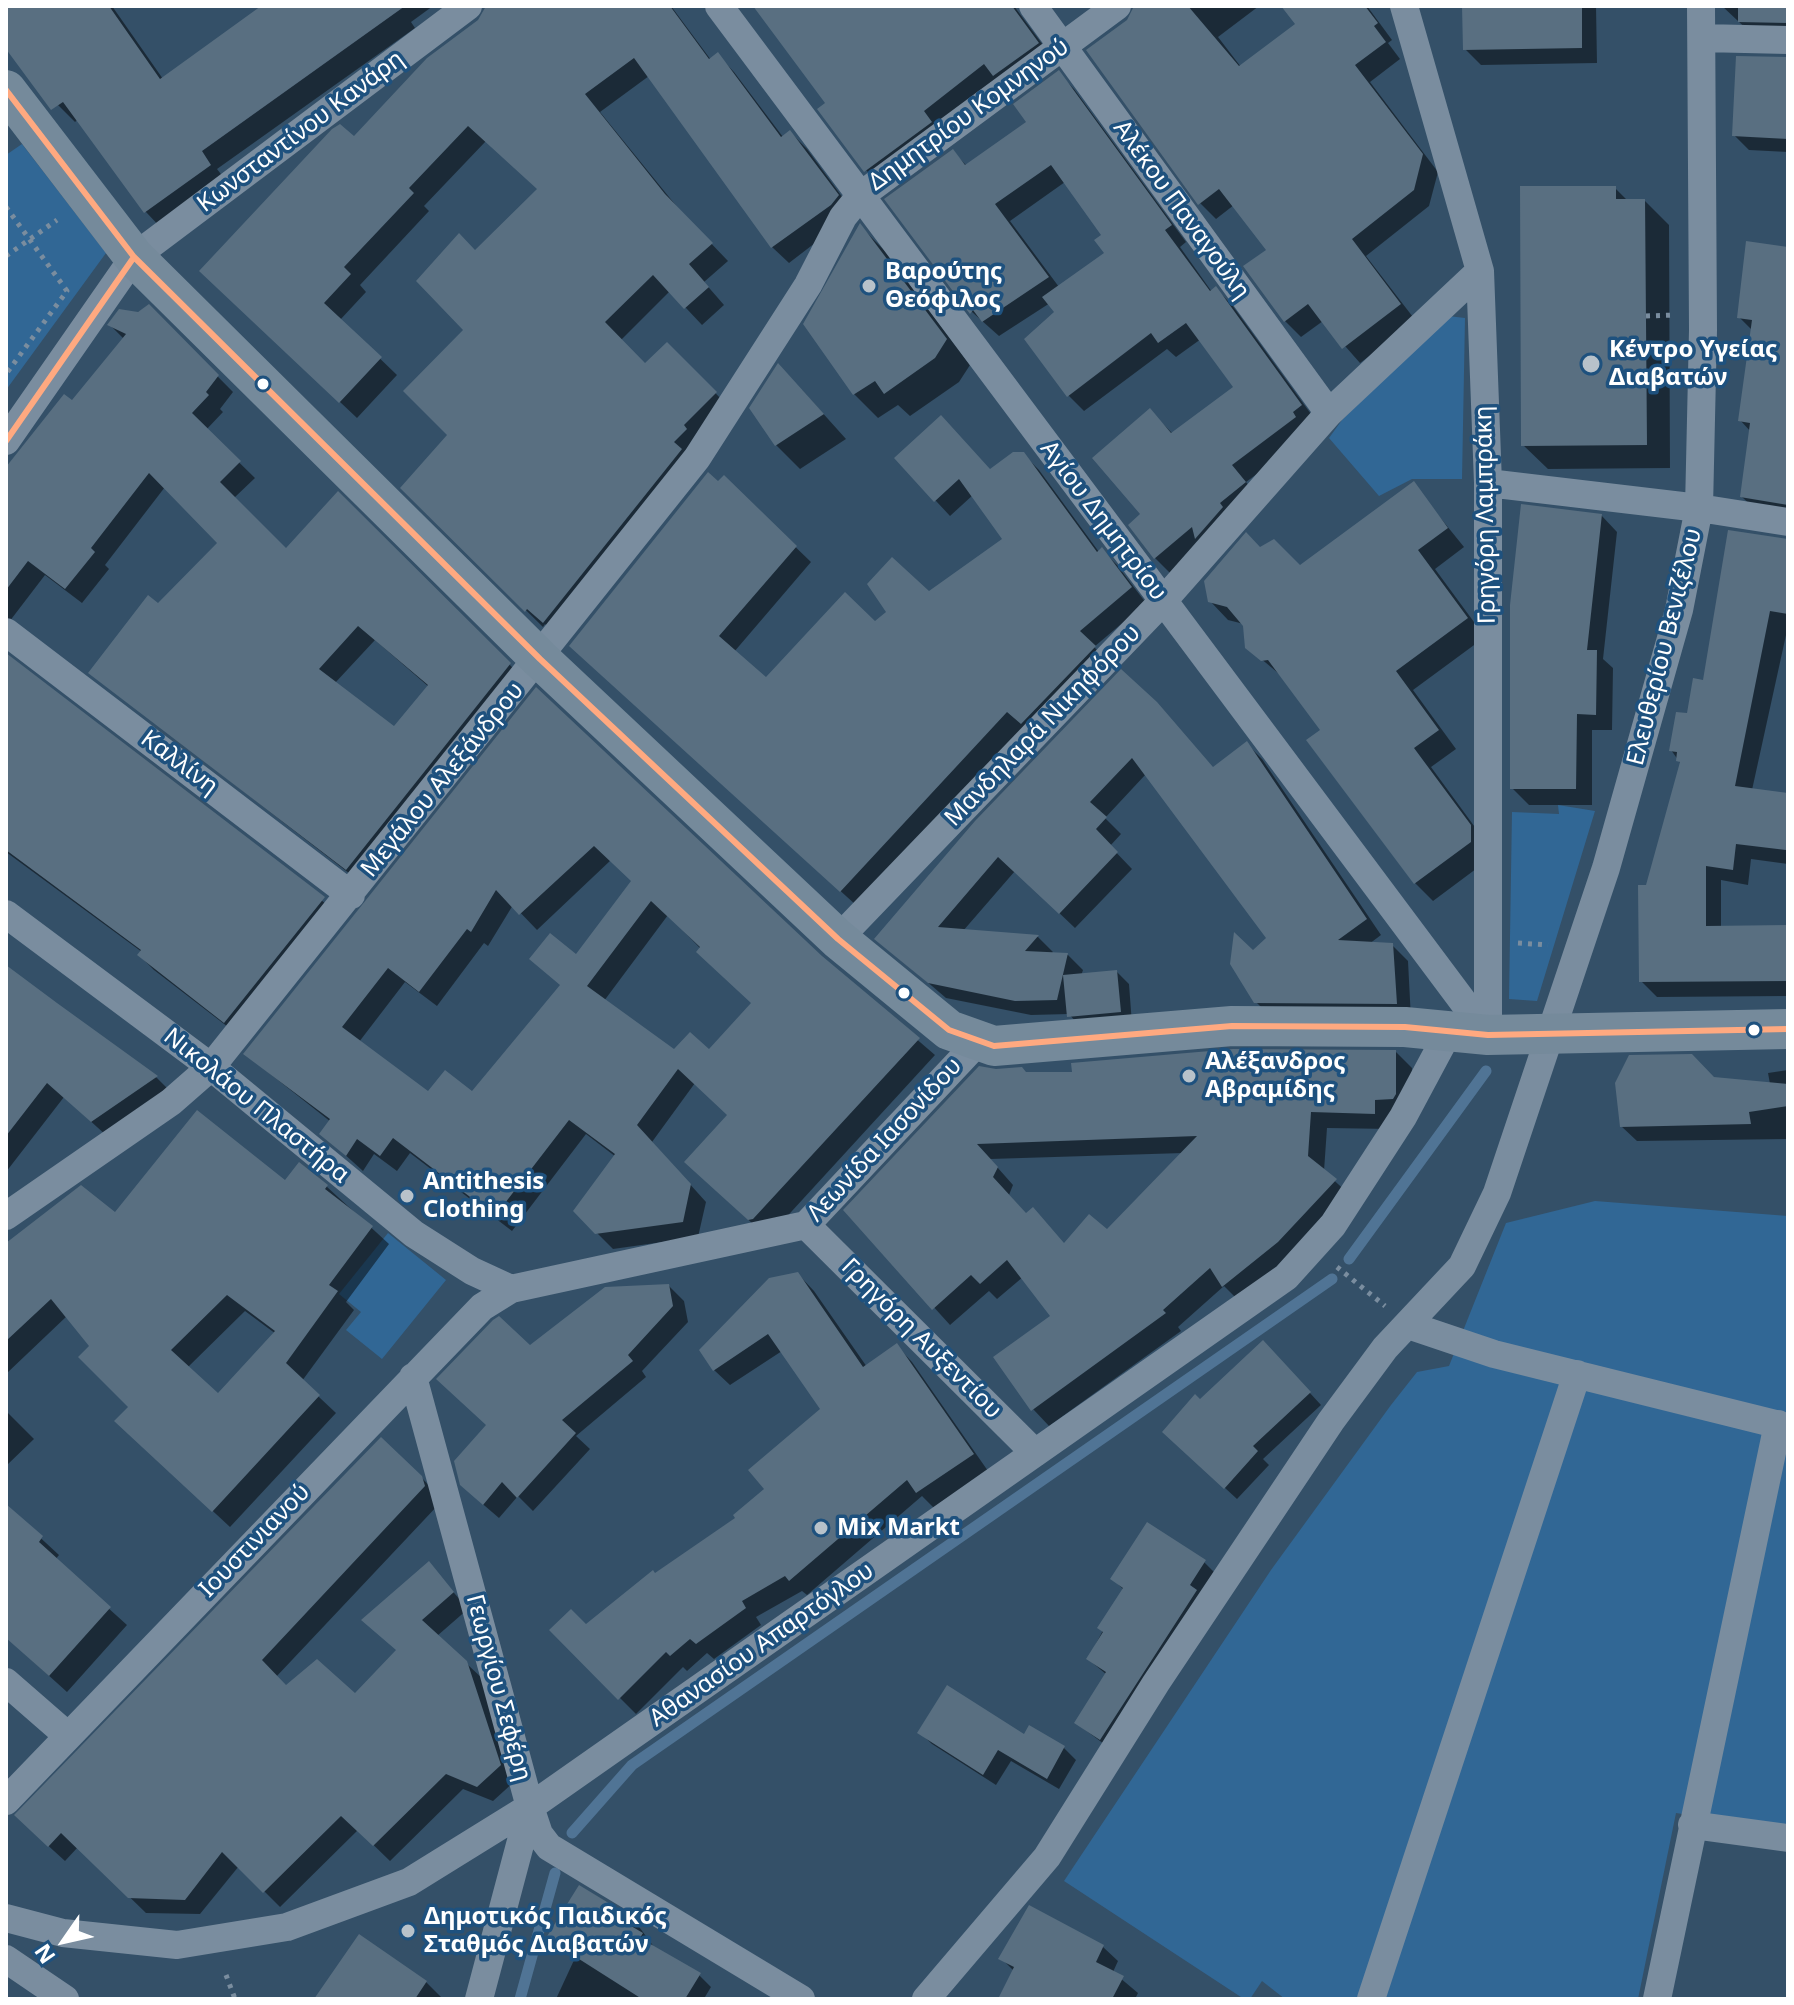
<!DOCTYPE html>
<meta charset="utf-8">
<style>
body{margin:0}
#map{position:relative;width:1794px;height:2005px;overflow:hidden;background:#345068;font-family:"Noto Sans",sans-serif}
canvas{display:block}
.frame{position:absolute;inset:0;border:8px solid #fff;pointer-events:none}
.north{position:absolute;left:24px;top:1901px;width:80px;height:80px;-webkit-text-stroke:6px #1e517e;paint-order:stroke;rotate:236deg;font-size:22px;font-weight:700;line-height:32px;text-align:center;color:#fff}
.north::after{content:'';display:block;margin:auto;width:28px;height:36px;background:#fff;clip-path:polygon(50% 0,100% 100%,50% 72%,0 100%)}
</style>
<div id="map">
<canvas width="1794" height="2005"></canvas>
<div class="frame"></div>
<div class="north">N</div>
</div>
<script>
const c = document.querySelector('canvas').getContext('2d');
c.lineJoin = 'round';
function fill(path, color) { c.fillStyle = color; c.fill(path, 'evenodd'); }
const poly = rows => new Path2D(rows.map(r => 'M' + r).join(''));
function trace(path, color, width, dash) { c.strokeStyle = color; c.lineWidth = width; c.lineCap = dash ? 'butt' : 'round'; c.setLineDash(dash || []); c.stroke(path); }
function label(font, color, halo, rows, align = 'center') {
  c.font = font + ' "Noto Sans",sans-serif'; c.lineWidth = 7; c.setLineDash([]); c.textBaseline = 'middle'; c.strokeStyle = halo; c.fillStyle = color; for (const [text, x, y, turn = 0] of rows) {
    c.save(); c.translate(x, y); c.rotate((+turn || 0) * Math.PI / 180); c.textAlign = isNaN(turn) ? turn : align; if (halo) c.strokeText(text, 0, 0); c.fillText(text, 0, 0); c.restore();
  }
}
fill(poly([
 [22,144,106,253,6,390,6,155],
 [1448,316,1465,318,1462,479,1412,479,1379,496,1329,438,1342,420],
 [1558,805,1595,811,1537,1001,1509,999,1512,812,1559,814],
 [1595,1201,1788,1216,1788,1830,1676,1813,1638,1999,1285,1999,1262,1981,1250,1999,1244,1999,1064,1881,1271,1570,1391,1405,1417,1372,1449,1366,1506,1223],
 [388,1233,446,1280,382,1359,346,1330,361,1312,339,1294]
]), '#316795');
fill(poly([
 [6,6,112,6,163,79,264,6,433,6,411,22,415,28,217,169,227,182,162,229,146,212,78,119,75,122,58,105,6,31],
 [489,6,671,6,711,60,718,55,734,72,783,137,790,132,807,149,854,213,789,263,772,247,649,76,600,112,682,213,728,261,704,282,724,305,702,325,670,291,621,340,645,366,667,344,732,410,561,639,545,624,543,627,402,488,450,435,476,253,539,190,486,141,424,206,429,211,360,285,366,292,340,320,397,375,357,418,218,287,354,139,480,21],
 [755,6,1014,6,1054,60,882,187,866,170,828,104],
 [1135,6,1259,6,1218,37,1241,67,1322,6,1367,6,1392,40,1388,43,1400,59,1370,82,1438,172,1429,206,1366,256,1416,321,1360,363,1323,321,1301,337,1285,321,1269,250,1234,205,1216,219,1200,203,1129,21],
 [1464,6,1596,6,1597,63,1481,65,1465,49],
 [1788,6,1788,38,1754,36,1722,6],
 [1788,59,1788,152,1749,150,1734,135],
 [1058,73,1074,89,1186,242,1180,247,1212,292,1216,289,1232,305,1316,421,1311,434,1246,482,1260,499,1171,574,1155,558,1143,514,1150,411,1173,434,1236,387,1201,339,1176,357,1167,349,1084,411,1068,395,1057,312,1050,303,999,336,972,312,887,199,952,151,967,166,1029,122],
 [1065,182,1104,235,1106,253,1059,287,1010,221],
 [1615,188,1628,201,1645,201,1669,225,1670,468,1548,469,1523,445],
 [860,226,884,250,970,365,959,382,910,416,898,405,878,418,854,394],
 [1788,250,1788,517,1758,512,1742,497,1751,432,1740,420,1752,330,1739,317],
 [149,307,233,392,220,409,223,412,206,430,255,478,234,498,286,550,338,494,525,680,363,884,91,673,220,543,165,487,105,565,109,569,82,603,45,575,6,626,6,470,72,403,124,339,110,325],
 [375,640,429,687,394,729,335,683],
 [802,390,846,439,800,469,776,445],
 [1023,454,1039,470,1099,552,1102,550,1117,565,1146,603,1094,647,1110,663,857,906,587,661,724,478,811,562,734,652,766,679,929,593,1005,539,973,495,950,516,896,458,990,471],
 [1413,484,1464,547,1435,569,1485,637,1413,690,1456,749,1431,767,1488,845,1488,860,1433,901,1415,883,1323,731,1284,678,1247,647,1244,624,1228,620,1210,601,1261,549,1300,568],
 [1601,515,1617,532,1603,659,1613,668,1612,730,1592,730,1592,805,1529,805,1512,788],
 [1788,540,1788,626,1752,790,1788,795,1788,864,1751,859,1748,885,1721,880,1721,928,1788,927,1788,996,1657,997,1641,981,1647,887,1681,764,1671,750,1705,682],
 [6,656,339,914,241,1037,154,970,139,955,142,952,6,852],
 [536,690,821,957,935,1055,770,1235,766,1236,703,1178,730,1115,695,1083,652,1142,706,1202,698,1237,613,1249,575,1211,616,1157,586,1134,512,1231,410,1153,397,1171,374,1154,363,1171,322,1134,331,1122,245,1054],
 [611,860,633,881,577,957,562,986,473,1094,429,1094,359,1042,405,982,437,1006,484,943,488,946,513,905,537,930],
 [668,915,754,1004,709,1052,674,1052,604,1001],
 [1156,703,1214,769,1247,744,1262,759,1381,935,1369,944,1392,945,1408,961,1411,1019,1272,1018,1256,1002,1253,953,1269,939,1146,774,1105,818,1121,834,1110,846,1132,869,1075,928,1015,871,963,931,1038,937,1053,952,1051,954,1068,955,1083,970,1081,976,1117,972,1129,984,1132,1024,1081,1028,1069,1014,1031,1015,946,998,877,939],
 [6,967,157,1078,172,1093,108,1137,64,1097,6,1172],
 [1396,1052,1412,1068,1411,1111,1391,1129,1327,1128,1324,1171,1352,1197,1240,1302,1224,1286,1178,1327,1181,1331,1049,1426,1033,1409,1053,1317,1023,1277,997,1299,989,1291,950,1325,846,1210,1027,1074,1074,1074],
 [1184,1153,1107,1232,1065,1245,1027,1215,1009,1195,1013,1185,990,1159],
 [1788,1070,1788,1139,1637,1141,1621,1126,1770,1084,1768,1073],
 [285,1183,326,1186,389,1244,346,1302,354,1310,302,1381,336,1413,230,1527,134,1438,131,1407,92,1346,67,1316,6,1374,6,1246,116,1215],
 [245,1311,276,1334,218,1396,187,1368],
 [798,1274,814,1291,867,1367,897,1346,912,1362,988,1471,934,1508,922,1496,807,1595,802,1591,756,1617,761,1625,714,1659,707,1653,687,1671,683,1667,636,1714,552,1630,586,1627,738,1518,767,1489,822,1409,782,1351,730,1385,714,1370],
 [669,1286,684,1301,688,1322,642,1371,646,1377,576,1436,590,1449,533,1511,518,1496,499,1518,478,1500,489,1426,530,1347],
 [1275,1355,1321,1405,1263,1459,1269,1465,1237,1499,1176,1443,1200,1402],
 [6,1411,34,1439,6,1466],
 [421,1477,437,1494,440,1503,276,1677,287,1687,355,1696,397,1651,429,1564,468,1609,437,1636,483,1679,515,1781,493,1801,463,1789,390,1861,358,1830,280,1907,239,1866,200,1914,146,1913,78,1847,65,1861,32,1831],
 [6,1506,59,1555,55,1560,127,1625,67,1692,6,1637],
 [1204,1562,1216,1574,1112,1750,1076,1723,1107,1675,1088,1659,1124,1590,1113,1579],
 [1030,1728,1064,1748,1076,1760,1059,1789,1011,1761,996,1785,932,1744,920,1733,1025,1737],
 [1029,1908,1103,1947,1118,1961,1113,1972,1138,1993,1135,1999,1001,1999,1014,1971,1001,1958],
 [634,1920,654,1947,699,1975,711,1987,705,1997,709,1999,556,1999,575,1958,549,1938],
 [359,1937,426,1982,443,1999,317,1999]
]), '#0007');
trace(poly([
 [1349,1259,1486,1071],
 [572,1833,632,1765,1332,1279],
 [520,1999,555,1873]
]), '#507495', 11);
fill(poly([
 [6,6,109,6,160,79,261,6,405,6,202,151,211,165,144,213,63,102,51,110,6,49],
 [486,6,670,6,709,59,718,52,781,137,790,130,839,195,831,205,771,248,634,58,585,94,665,194,713,243,689,264,709,287,684,309,653,275,605,322,645,363,667,342,717,392,684,425,687,429,674,442,682,449,543,623,527,609,525,612,400,488,447,435,403,391,463,330,416,281,459,233,475,250,537,189,468,126,409,188,414,193,344,267,351,274,324,303,382,357,339,403,199,271,332,129,340,124,354,136,427,58,478,20],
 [753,6,1012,6,1039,43,993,76,984,64,924,111,932,122,864,172,817,109,825,103],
 [1134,6,1188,6,1239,66,1295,24,1281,6,1365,6,1378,23,1374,26,1386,42,1355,65,1423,154,1414,190,1352,239,1401,304,1342,349,1308,304,1284,322,1243,266,1266,250,1219,189,1198,205,1086,50,1127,20],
 [1462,6,1582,6,1582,48,1463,50],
 [1738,6,1788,6,1788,23,1738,22],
 [1736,56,1788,57,1788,139,1732,136],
 [1059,70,1172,225,1165,230,1210,291,1216,286,1302,405,1293,412,1296,417,1232,465,1246,482,1220,503,1223,507,1195,539,1192,527,1154,559,1128,525,1140,514,1092,458,1150,408,1171,433,1233,387,1186,323,1158,343,1151,333,1067,397,1024,339,1054,312,1042,297,1104,253,1094,240,1101,235,1051,165,995,204,1049,277,982,322,973,310,970,314,884,199,953,149,965,165,1026,122,1013,104],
 [1520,186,1616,186,1616,199,1645,199,1647,445,1521,446],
 [860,223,947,339,935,358,884,394,875,381,853,395,803,324],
 [1746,241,1788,247,1788,505,1740,497,1750,423,1738,421,1752,320,1737,318],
 [149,304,219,375,206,392,209,395,192,413,241,461,220,482,286,548,338,491,511,663,346,870,88,673,148,595,158,603,217,543,149,473,91,548,95,552,65,589,28,561,6,590,6,467,64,394,72,400,126,334,107,325,119,309,138,312],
 [358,626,428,685,394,726,319,669],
 [778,363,824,414,775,446,749,408],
 [941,415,990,469,1013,452,1024,452,1097,552,1102,547,1132,587,1080,631,1096,646,1021,724,1007,712,840,892,569,646,708,472,718,481,724,475,797,546,719,636,766,677,845,592,875,621,886,612,867,584,892,557,929,591,1002,539,959,479,934,502,894,458],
 [1414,481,1448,528,1418,550,1468,618,1396,671,1439,730,1414,748,1471,825,1471,842,1414,884,1306,740,1320,730,1268,660,1261,661,1245,648,1243,626,1227,607,1208,602,1204,581,1246,532,1260,547,1274,539,1300,565],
 [1521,504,1602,514,1587,650,1597,650,1596,715,1577,714,1576,789,1510,789,1510,605],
 [1728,530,1788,539,1788,614,1770,611,1735,786,1788,793,1788,836,1786,850,1736,844,1733,870,1706,866,1706,926,1788,925,1788,981,1639,982,1638,885,1646,885,1680,762,1676,761,1677,752,1669,751,1676,712,1687,713,1693,678,1703,680],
 [6,653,325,897,224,1023,137,955,141,950,6,850],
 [1121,669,1157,702,1213,767,1247,741,1367,919,1338,940,1393,943,1397,1004,1254,1003,1230,964,1234,932,1253,950,1266,938,1132,758,1090,802,1107,817,1096,829,1118,852,1059,914,998,857,938,927,1039,935,1025,951,1068,953,1057,1000,1015,1001,928,983,874,939,975,821],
 [536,687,822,956,920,1038,753,1219,748,1220,684,1162,727,1115,678,1069,637,1125,691,1184,683,1222,595,1234,573,1211,615,1154,569,1120,495,1216,393,1138,380,1156,357,1139,346,1156,319,1134,330,1119,243,1054],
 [594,846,631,881,576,954,550,933,529,959,560,985,472,1091,445,1070,428,1091,342,1027,388,968,419,992,467,929,471,932,496,890,519,915],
 [651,901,700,947,696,952,751,1003,709,1049,690,1032,674,1049,587,986],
 [6,965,57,1003,158,1076,91,1122,47,1083,6,1136],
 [1117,970,1121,1012,1067,1017,1063,975],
 [1233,1049,1396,1050,1396,1094,1393,1099,1375,1100,1375,1114,1311,1112,1308,1156,1337,1179,1278,1242,1222,1287,1210,1268,1163,1310,1166,1313,1031,1411,993,1357,1050,1316,1007,1260,980,1284,971,1275,932,1310,843,1210,979,1066,996,1069,1022,1067,1026,1072,1072,1072,1071,1063],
 [1197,1136,1107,1229,1089,1214,1064,1243,1033,1207,1026,1213,993,1177,998,1167,977,1144],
 [1692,1054,1714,1077,1788,1084,1788,1106,1749,1112,1751,1124,1620,1127,1615,1083,1629,1055],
 [197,1110,285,1180,299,1162,328,1185,325,1189,373,1226,329,1285,338,1291,286,1363,320,1395,212,1512,114,1421,128,1407,78,1357,89,1346,51,1299,6,1341,6,1243,81,1185,115,1212],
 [227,1295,275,1331,218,1393,171,1350],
 [798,1272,863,1367,897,1343,974,1454,916,1493,907,1480,789,1581,785,1576,742,1601,746,1608,696,1644,690,1639,670,1656,666,1652,618,1700,549,1630,571,1609,586,1624,653,1570,655,1573,735,1518,733,1515,764,1489,748,1470,820,1409,768,1334,713,1371,699,1350,769,1278],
 [669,1284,673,1306,628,1355,633,1361,562,1420,576,1433,517,1498,502,1482,483,1505,460,1485,454,1461,486,1425,436,1379,493,1320,499,1316,530,1345,605,1287],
 [1263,1340,1311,1392,1253,1446,1258,1451,1224,1489,1162,1432,1195,1394,1200,1399],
 [381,1437,422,1476,425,1486,262,1660,286,1685,317,1659,355,1693,396,1650,361,1620,429,1561,454,1592,422,1620,467,1661,501,1765,477,1787,446,1774,373,1846,341,1816,263,1893,222,1852,185,1900,128,1898,61,1833,48,1847,14,1815],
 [6,1504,43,1536,39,1542,111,1607,49,1676,6,1638],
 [1147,1522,1206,1560,1190,1585,1197,1590,1100,1740,1074,1723,1106,1672,1086,1659,1103,1632,1097,1628,1123,1588,1110,1579],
 [947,1685,1024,1734,1029,1725,1065,1746,1047,1779,998,1750,983,1775,917,1733],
 [579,1885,635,1919,631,1926,643,1933,640,1938,701,1973,685,1999,642,1999,546,1938],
 [1029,1905,1104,1945,1096,1962,1124,1976,1112,1999,998,1999,1014,1967,998,1959],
 [359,1934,427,1981,415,1999,314,1999]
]), '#596f81');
trace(poly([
 [6,207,67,291,6,374],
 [6,256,57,220],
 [1646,316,1674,315],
 [1518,943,1548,945],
 [1337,1267,1385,1306],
 [226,1975,235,1999]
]), '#7a8d9f', 5, [4, 6]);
trace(poly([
 [719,6,1488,1035],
 [1033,6,1329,413],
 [1404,6,1480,271,1488,483,1488,1035],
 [1702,38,1788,40],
 [6,441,134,257,468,6],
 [1488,483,1699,508,1788,522],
 [6,632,351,895],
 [6,914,211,1067,414,1234,472,1271,511,1289],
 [838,939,1163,601,1329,413,1480,271],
 [6,1216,171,1102,211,1067,697,458,808,285,843,217,860,196,1117,6],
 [806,1225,1035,1453],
 [1408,1325,1494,1354,1788,1427],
 [413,1377,530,1807,479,1999],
 [6,1682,68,1736],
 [6,1801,482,1307,511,1289,806,1225,977,1043],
 [530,1807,539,1834,549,1847,801,1999],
 [1692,1825,1788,1838],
 [6,1918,63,1933,177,1945,287,1927,409,1882,530,1807,1286,1277,1333,1225,1403,1117,1449,1031],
 [6,1959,65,1999],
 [926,1999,1047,1857,1156,1683,1331,1421,1385,1348,1462,1266,1497,1193,1606,868,1679,610,1699,508,1703,330,1701,6],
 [1371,1999,1577,1374],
 [1657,1999,1778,1424]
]), '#7a8d9f', 28);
trace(poly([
 [6,90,134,257,540,659,838,939,949,1030,994,1046,1232,1026,1405,1027,1488,1035,1788,1029]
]), '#758a9b', 40);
trace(poly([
 [6,90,134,257,540,659,838,939,949,1030,994,1046,1232,1026,1405,1027,1488,1035,1788,1029],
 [6,441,134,257]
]), '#ffa980', 6);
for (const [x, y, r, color] of [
 [869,286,8,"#b8c2ca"],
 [1591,364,10,"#b8c2ca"],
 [263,384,7,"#fff"],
 [904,993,7,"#fff"],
 [1754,1030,7,"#fff"],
 [1189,1076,8,"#b8c2ca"],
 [407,1196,8,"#b8c2ca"],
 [821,1528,8,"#b8c2ca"],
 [408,1931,8,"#b8c2ca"]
]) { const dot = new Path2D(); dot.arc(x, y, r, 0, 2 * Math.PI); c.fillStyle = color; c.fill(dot); trace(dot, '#1e517e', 3); }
label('24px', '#fff', '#1e517e', [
 ["Δημητρίου Κομνηνού",969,115,-36],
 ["Κωνσταντίνου Κανάρη",301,132,-37],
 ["Αλέκου Παναγούλη",1181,210,54],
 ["Γρηγόρη Λαμπράκη",1486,515,-91],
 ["Αγίου Δημητρίου",1103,521,53],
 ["Ελευθερίου Βενιζέλου",1665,647,-76],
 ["Μανδηλαρά Νικηφόρου",1043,726,-46],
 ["Καλλίνη",179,763,37],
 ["Μεγάλου Αλεξάνδρου",443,780,-51],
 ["Νικολάου Πλαστήρα",256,1106,39],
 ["Λεωνίδα Ιασονίδου",885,1140,-47],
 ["Γρηγόρη Αυξεντίου",921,1339,45],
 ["Ιουστινιανού",255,1541,-46],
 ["Αθανασίου Απαρτόγλου",762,1645,-35],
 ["Γεωργίου Σεφέρη",498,1688,75]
]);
label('bold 24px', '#fff', '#1e517e', [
 ["Βαρούτης",885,272],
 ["Θεόφιλος",885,300],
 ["Κέντρο Υγείας",1609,350],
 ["Διαβατών",1609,378],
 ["Αλέξανδρος",1205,1062],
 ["Αβραμίδης",1205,1090],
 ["Antithesis",423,1182],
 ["Clothing",423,1210],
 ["Mix Markt",837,1528],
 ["Δημοτικός Παιδικός",424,1917],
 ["Σταθμός Διαβατών",424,1945]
], 'left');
</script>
